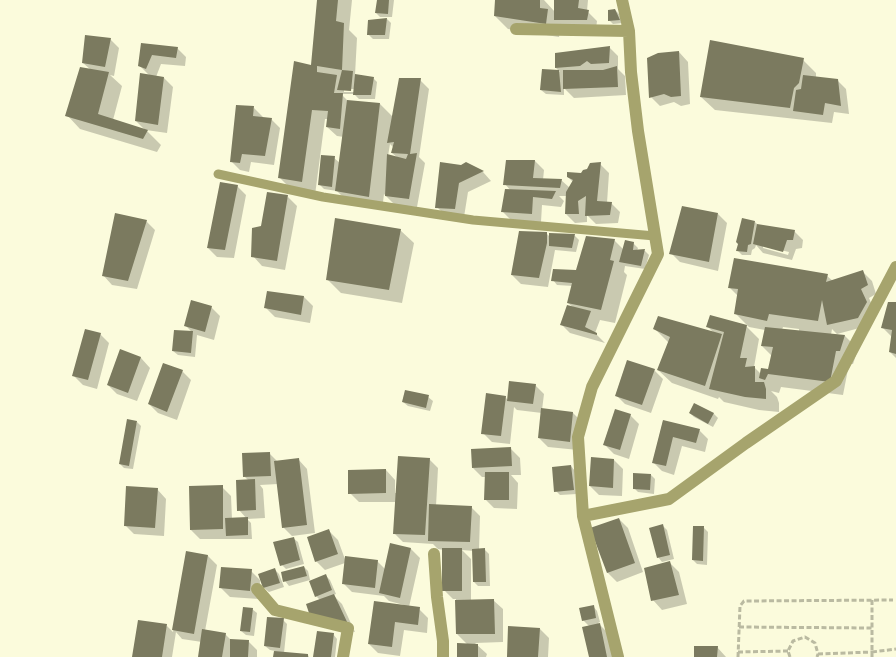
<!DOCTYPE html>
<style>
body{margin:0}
canvas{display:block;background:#fbfbdc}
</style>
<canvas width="896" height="657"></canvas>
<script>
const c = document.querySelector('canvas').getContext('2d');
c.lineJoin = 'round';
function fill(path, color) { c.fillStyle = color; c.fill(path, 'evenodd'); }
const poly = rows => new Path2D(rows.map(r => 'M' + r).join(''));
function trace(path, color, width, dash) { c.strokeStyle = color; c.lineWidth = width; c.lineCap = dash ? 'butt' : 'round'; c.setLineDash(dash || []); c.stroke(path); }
fill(poly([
 [318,0,352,0,349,30,357,38,355,75,373,78,377,82,375,99,359,99,354,94,343,94,343,96,348,101,380,104,393,117,420,80,429,89,419,157,425,163,417,207,395,205,384,194,382,210,350,204,337,191,324,189,320,185,334,158,340,163,344,137,337,136,327,127,328,119,325,119,315,195,293,191,280,178,312,66],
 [344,89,357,89,357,92,344,92],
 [390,144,394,148,392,153,398,158,388,156],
 [378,0,394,0,392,17,380,17,376,13],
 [496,0,544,0,555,12,556,0,588,0,587,11,597,21,596,29,561,25,559,37,508,29,495,16],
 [615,10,619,14,623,23,613,24,609,20],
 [387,19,391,23,389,39,373,39,368,34],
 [110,39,119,48,114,76,110,75,122,86,113,120,146,131,136,121,150,76,140,66,143,45,177,48,186,57,185,66,161,64,156,77,164,78,173,87,167,133,146,130,161,145,157,152,80,129,67,115,91,70,83,63],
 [609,47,618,56,618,69,625,76,626,95,574,98,564,88,564,95,546,94,541,90,544,70,560,72,556,68,557,54],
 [679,52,688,62,690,104,681,106,674,102,660,106,651,97],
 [803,60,816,73,816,78,837,80,846,89,849,114,834,112,832,123,715,110,701,97],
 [254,108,263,117,263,118,271,119,280,128,274,165,251,162,249,172,240,170,231,161],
 [507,161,535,161,544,170,543,180,561,180,570,188,573,182,568,177,582,174,600,164,609,173,607,203,611,203,620,212,618,223,596,224,587,215,587,222,575,223,566,214,567,196,559,196,564,201,561,207,542,205,541,222,511,220,502,211,511,191,505,184],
 [466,164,483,172,491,181,468,192,464,217,446,216,437,207,462,166],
 [237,186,246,195,234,258,217,257,208,248],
 [288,197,297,206,285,270,262,266,253,256,262,227],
 [718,214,727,223,718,271,680,262,671,253],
 [146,221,155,230,137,289,112,285,103,275],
 [755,222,758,225,794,231,803,240,802,248,796,249,792,260,763,253,756,245,755,248,752,250,751,255,742,255,738,251],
 [763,246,789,252,788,255,763,248],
 [400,230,414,243,402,303,341,293,328,280],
 [546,233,550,237,550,234,575,236,579,240,576,252,555,250,548,287,521,284,512,275],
 [614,240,624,250,633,243,638,248,637,251,645,251,649,255,645,269,625,266,624,272,627,275,615,323,600,320,595,333,605,343,570,333,561,324,574,308,568,303,573,286,557,285,553,280,575,272],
 [863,272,872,281,876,294,869,298,875,312,867,326,837,334,832,329,831,335,845,336,858,349,853,364,849,364,843,395,781,387,779,393,771,391,777,397,779,403,779,412,759,410,724,402,719,397,718,399,672,383,658,370,669,343,654,328,714,333,707,326,711,317,748,326,746,326,759,339,754,367,761,374,770,370,772,356,762,346,765,330,749,327,735,313,738,296,730,288,827,276,833,281],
 [783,327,799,329,799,332,782,330],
 [268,292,304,297,313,306,310,323,275,317,266,308],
 [896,304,896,358,890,352,892,337,882,327],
 [211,307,220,316,214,340,197,335,195,357,178,355,173,351,192,332,185,325],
 [100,334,109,343,97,389,83,385,74,376],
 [121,351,141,358,150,368,137,401,117,394,108,385],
 [654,370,663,379,651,413,625,404,616,395],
 [182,371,191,380,177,420,158,413,149,404],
 [535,385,544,394,542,410,573,413,582,422,578,450,548,447,539,438,542,413,517,410,514,407,510,444,492,442,483,433,505,397,508,400],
 [428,397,433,401,430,411,408,406,403,402],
 [695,404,714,414,718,418,713,427,694,417,690,413],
 [630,415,639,424,629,459,614,454,605,445],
 [663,421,699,430,708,439,705,452,682,446,674,475,662,471,653,462],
 [137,422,141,426,133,469,124,468,120,464],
 [511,449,520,458,521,475,511,475,518,483,517,509,494,508,485,499,486,477,482,477,473,468],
 [269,453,278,462,298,459,307,469,315,533,292,536,283,527,278,484,260,485,263,489,265,518,247,519,251,523,252,539,200,539,191,530,222,487,231,496,232,519,247,519,239,510,248,480,245,477],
 [429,459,438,468,436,506,471,507,480,516,479,550,485,550,489,554,490,586,478,586,474,582,474,551,462,550,471,559,471,601,493,600,503,609,503,642,475,643,487,654,486,657,458,657,468,645,457,634,456,599,453,599,444,590,444,550,438,549,433,544,403,542,394,533,396,502,359,502,350,493,386,470,395,480,395,493,397,493],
 [614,460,623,469,622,496,599,495,590,486],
 [571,466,575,471,577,494,560,495,556,491],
 [651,475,655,479,654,494,638,492,634,488],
 [157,489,166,499,164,536,134,534,125,525],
 [619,519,628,528,643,572,617,582,608,573],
 [663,526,667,530,674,559,662,562,658,557],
 [694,527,704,528,708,532,707,565,697,564,693,560],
 [329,531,338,540,346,562,377,561,385,569,391,544,411,549,420,558,409,607,419,609,428,618,427,633,404,630,400,656,378,653,369,644,403,606,404,605,389,601,384,596,352,592,343,583,345,563,325,570,316,561],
 [293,538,298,542,304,564,286,569,282,565],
 [187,553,208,556,217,565,205,631,225,634,231,640,248,641,257,650,257,657,200,657,202,642,182,639,176,632,172,657,133,657,167,626,173,632],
 [670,563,679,572,687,604,662,610,653,600],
 [304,567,308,571,310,580,289,586,285,581],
 [275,570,279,574,284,587,269,592,264,588,260,575],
 [251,571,260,580,259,599,230,597,221,588],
 [326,576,330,580,336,594,333,595,342,604,355,632,320,625,320,600,316,596],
 [593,606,597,611,600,622,598,623,608,633,614,657,590,657,589,626,583,620],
 [252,609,257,613,254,636,246,635,241,631],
 [283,620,287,624,284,653,308,655,309,657,275,657,275,651,270,650,265,646],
 [540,629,549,638,548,657,508,657],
 [333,634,337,639,335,657,314,657],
 [717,647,726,657,695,657]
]), '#0003');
fill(poly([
 [317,0,338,0,336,21,344,23,342,70,317,66,317,72,337,75,334,93,343,93,340,129,326,127,328,111,312,110,302,182,278,178,294,61,311,65],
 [377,0,389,0,388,14,375,13],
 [495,0,540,0,540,8,548,9,546,24,494,16],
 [554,0,579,0,578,8,589,10,587,20,554,20],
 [615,9,620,20,608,21,608,10],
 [387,18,385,35,367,35,368,20],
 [85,35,111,38,105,67,82,63],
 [710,40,804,58,799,83,794,88,790,108,700,97],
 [141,43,178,47,176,58,152,55,146,69,138,66],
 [610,46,609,63,591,64,587,61,580,66,555,68,555,53],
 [679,51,681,96,671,97,664,94,649,98,647,58,658,53],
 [617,66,618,87,563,89,563,70,603,70],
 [80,67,109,72,98,114,148,130,143,139,65,116],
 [542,69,559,70,561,92,540,90],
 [342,70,353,71,351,91,337,90],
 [140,73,164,77,158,125,135,121],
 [355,74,374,77,371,95,353,95],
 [803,75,838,79,841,106,825,103,823,115,793,111,796,90,801,89],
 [399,78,421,78,410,154,417,153,409,199,385,196,387,154,406,159,408,154,391,153,394,142,387,143],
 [347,100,380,103,369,197,335,191],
 [236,105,254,106,253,116,272,118,265,156,242,154,240,163,230,162],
 [321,155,335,156,332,187,318,185],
 [506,160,535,160,533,178,562,179,560,188,503,185],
 [440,162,461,165,466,162,484,171,459,183,455,209,435,208],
 [601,162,597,201,612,202,610,215,585,216,586,196,578,201,579,214,565,214,566,192,573,180,567,177,567,172,581,173,583,170,587,169,590,163],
 [220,182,238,185,225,250,207,248],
 [505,189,556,191,552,199,533,197,532,214,501,212],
 [267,192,288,195,277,261,251,257,252,228,261,226],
 [682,206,718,213,709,262,669,254],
 [115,213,147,220,128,281,102,276],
 [335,218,401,229,389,290,326,280],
 [742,218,755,221,751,244,748,245,747,252,736,251,738,244,736,242],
 [757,224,795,230,793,240,787,240,783,252,753,244],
 [519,231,547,232,547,243,539,278,511,275],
 [549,233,575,234,572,248,549,246],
 [586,236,615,239,610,260,614,261,601,310,567,303,572,283,551,281,553,269,576,270],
 [625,240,634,242,633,250,645,249,641,266,619,262],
 [734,258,828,274,826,282,863,270,868,285,861,289,867,302,858,318,827,325,822,300,818,321,769,314,767,321,734,314,738,289,728,288],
 [267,291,304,296,301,315,264,308],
 [191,300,212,306,205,332,184,326],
 [888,302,896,302,896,354,889,352,892,330,881,328],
 [567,305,591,311,585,327,597,333,597,335,560,325],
 [710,315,747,325,740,358,747,358,745,367,755,366,755,382,764,382,766,389,766,399,745,397,709,389,724,332,706,327],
 [658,316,722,334,705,386,657,370,670,337,653,329],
 [765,327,845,335,840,351,836,351,830,382,768,374,765,380,759,378,761,368,768,369,773,347,761,346],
 [85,329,101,333,88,380,72,376],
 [174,330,193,331,191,353,172,351],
 [120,349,141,357,128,393,107,385],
 [627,360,655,369,642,405,615,396],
 [163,363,183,370,167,412,148,404],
 [509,381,536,384,533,404,507,401],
 [405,390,429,395,426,408,402,402],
 [486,393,506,396,501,436,481,434],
 [694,403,714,413,708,424,689,413],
 [541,408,573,412,570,442,538,438],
 [615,409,631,414,620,450,603,445],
 [127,419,137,421,129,466,119,464],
 [663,420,700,429,696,443,673,437,666,466,652,463],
 [511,447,512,466,472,468,471,449],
 [270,452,271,476,243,477,242,453],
 [398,456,430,458,425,535,393,534],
 [591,457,614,459,613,488,589,486],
 [299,458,307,525,282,528,274,461],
 [571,465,574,490,554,492,552,467],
 [386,469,386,493,348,494,348,470],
 [485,472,509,472,509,500,484,500],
 [633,473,651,474,650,490,633,489],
 [255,479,256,510,237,511,236,480],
 [223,485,223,529,190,530,189,486],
 [126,486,158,488,155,528,124,526],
 [429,504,472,506,470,542,428,541],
 [248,517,248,535,226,536,225,518],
 [619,518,635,563,607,573,590,528],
 [663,524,670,555,657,558,649,528],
 [693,526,704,526,703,561,692,560],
 [329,529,338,554,315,562,307,537],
 [294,537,300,560,280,566,273,542],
 [390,543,411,548,400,598,379,593],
 [442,548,462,548,462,591,442,591],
 [485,548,486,582,473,582,472,549],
 [186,551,208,555,194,634,172,630],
 [345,556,378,560,375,588,342,584],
 [670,561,679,595,651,601,644,568],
 [304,566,307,576,283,582,281,572],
 [221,567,252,569,250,591,219,588],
 [275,568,280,583,263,588,258,574],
 [326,574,332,590,315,597,309,581],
 [334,594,348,624,310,616,306,604],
 [494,599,495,634,456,634,455,600],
 [374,601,420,607,418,625,395,622,392,647,368,644],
 [594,605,596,618,582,621,579,608],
 [243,607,253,608,250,632,240,631],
 [267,617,284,618,280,648,264,646],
 [138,620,167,624,162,657,132,657],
 [600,623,607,657,589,657,582,627],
 [508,626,540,628,538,657,507,657],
 [202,629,226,633,222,657,198,657],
 [317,631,334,633,331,657,313,657],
 [230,639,249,640,248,657,230,657],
 [457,643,478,644,478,657,457,657],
 [694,646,718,646,717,657,694,657],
 [274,651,308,654,308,657,273,657]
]), '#7b7a5f');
trace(poly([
 [872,600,872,657],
 [739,627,872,628],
 [738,652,788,651],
 [872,652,896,649],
 [818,654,872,652],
 [738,657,740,606,744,601,893,600],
 [790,657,788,651,793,641,805,637,815,643,818,654,817,657]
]), '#babaa1', 3, [5, 2.5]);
trace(poly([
 [218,174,323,197,473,220,655,236]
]), '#a6a46d', 9);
trace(poly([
 [516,29,629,31],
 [583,516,669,499,746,443,836,381,896,267],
 [434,554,437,597,443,641,443,657],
 [257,589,275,610,348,628,343,657],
 [618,657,583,516,578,437,592,387,658,254,638,131,631,72,629,31,622,0]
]), '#a6a46d', 12);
</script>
